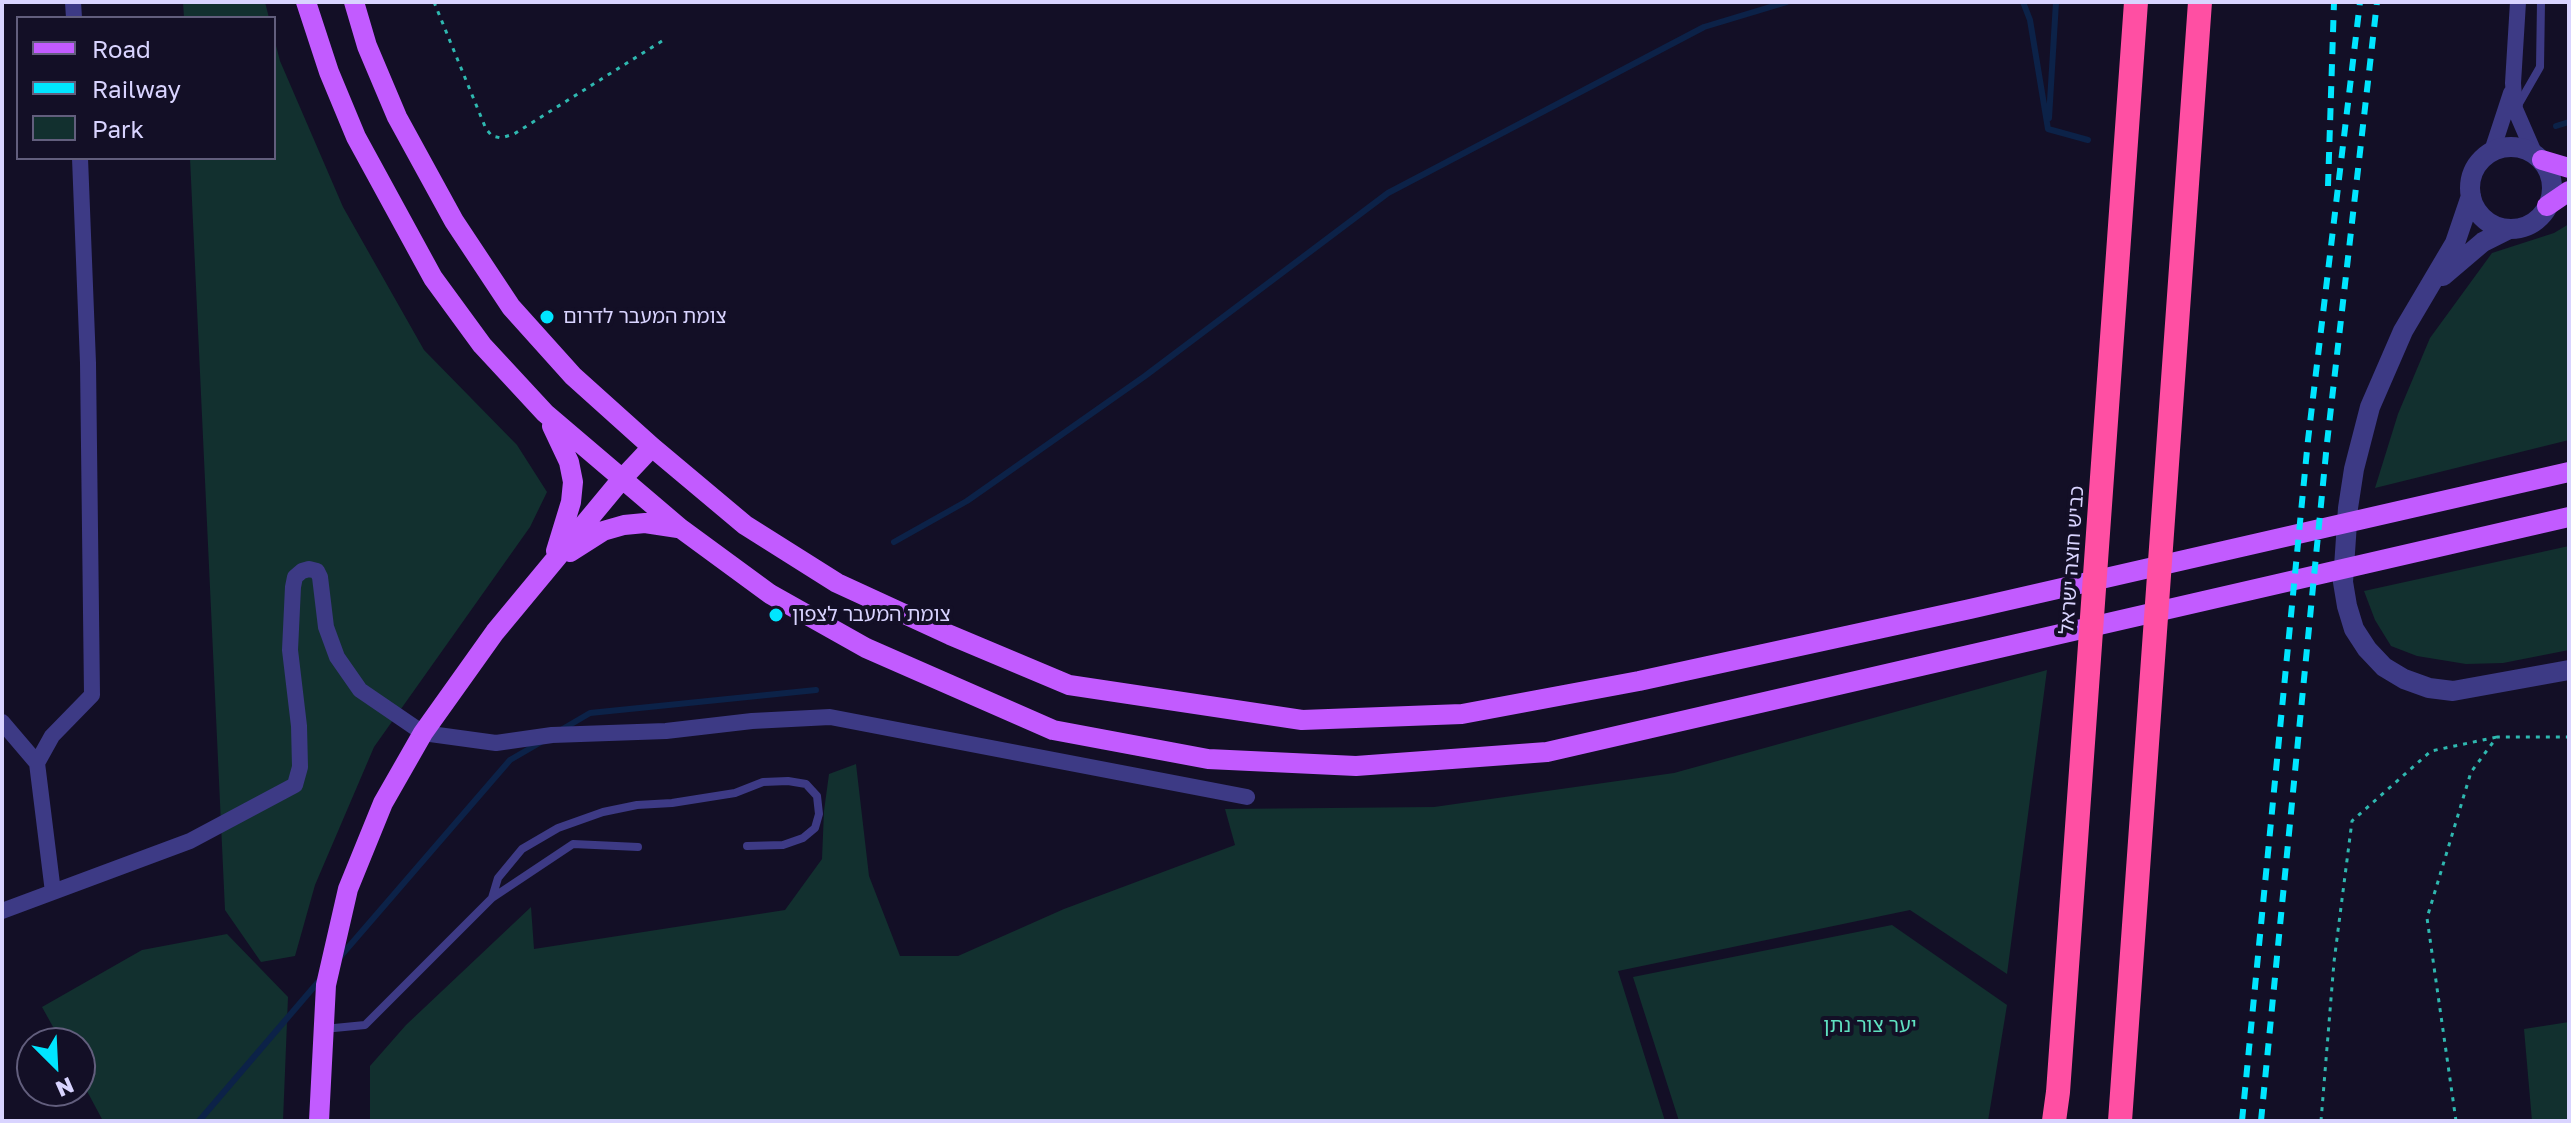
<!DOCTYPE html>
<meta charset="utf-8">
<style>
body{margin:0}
#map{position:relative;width:2571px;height:1123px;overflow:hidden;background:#130f26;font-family:"Golos Text",sans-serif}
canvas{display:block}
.frame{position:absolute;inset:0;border:4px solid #d9d4ff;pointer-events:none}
.legend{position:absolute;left:16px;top:16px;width:260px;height:144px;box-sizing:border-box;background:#130f26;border:2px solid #625e7d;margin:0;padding:10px 14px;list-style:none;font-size:24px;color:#d9d4ff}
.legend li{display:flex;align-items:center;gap:16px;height:40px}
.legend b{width:40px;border:2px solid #625e7d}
.north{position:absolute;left:16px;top:1027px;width:80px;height:80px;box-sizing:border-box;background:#130f26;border:2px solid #625e7d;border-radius:50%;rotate:156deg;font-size:22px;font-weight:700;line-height:32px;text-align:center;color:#d9d4ff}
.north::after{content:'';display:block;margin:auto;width:28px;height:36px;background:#00e5ff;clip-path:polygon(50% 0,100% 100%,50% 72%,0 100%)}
</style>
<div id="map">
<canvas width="2571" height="1123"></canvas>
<div class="frame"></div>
<ul class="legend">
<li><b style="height:10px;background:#c25bff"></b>Road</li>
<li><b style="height:10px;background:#00e5ff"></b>Railway</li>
<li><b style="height:22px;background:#12302f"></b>Park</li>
</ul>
<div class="north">N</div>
</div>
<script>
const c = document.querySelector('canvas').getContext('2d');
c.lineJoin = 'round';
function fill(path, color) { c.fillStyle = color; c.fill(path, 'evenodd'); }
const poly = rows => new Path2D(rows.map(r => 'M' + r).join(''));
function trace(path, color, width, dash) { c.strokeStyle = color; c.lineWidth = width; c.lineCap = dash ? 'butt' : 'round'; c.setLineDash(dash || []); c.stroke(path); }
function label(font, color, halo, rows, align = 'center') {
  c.font = font + ' "Golos Text","Noto Sans Hebrew",sans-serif'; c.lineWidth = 8; c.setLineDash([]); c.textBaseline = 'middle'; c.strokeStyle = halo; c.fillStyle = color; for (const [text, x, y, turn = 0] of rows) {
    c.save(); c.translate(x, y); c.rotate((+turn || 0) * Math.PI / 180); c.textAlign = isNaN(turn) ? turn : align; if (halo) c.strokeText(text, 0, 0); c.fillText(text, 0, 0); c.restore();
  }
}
fill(poly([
 [183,2,265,2,269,18,184,18],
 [274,38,280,61,343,207,424,350,517,445,547,492,530,527,374,747,315,885,295,956,261,962,225,910,190,158,274,158],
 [2569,224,2569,440,2375,488,2398,414,2430,338,2492,253,2554,233],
 [2569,546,2569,650,2503,663,2466,664,2417,656,2391,646,2375,620,2364,591],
 [2047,670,2007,974,1910,910,1618,971,1665,1121,370,1121,370,1066,406,1025,531,907,534,949,785,910,822,859,824,811,829,774,856,764,869,876,900,956,958,956,1064,909,1235,845,1225,809,1434,807,1674,773],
 [1892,925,2007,1005,1988,1121,1679,1121,1633,977],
 [227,934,288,997,283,1121,103,1121,80,1078,80,1043,62,1043,42,1007,142,950],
 [2569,1022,2569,1121,2532,1121,2524,1029]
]), '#12302f');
trace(poly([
 [2023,2,2030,20,2048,129,2088,140],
 [2049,118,2056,2],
 [2556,126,2569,122],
 [894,542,967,501,1145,376,1388,193,1704,27,1787,2],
 [561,730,590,713,816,690],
 [339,958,510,760,541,742],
 [199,1121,319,981]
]), '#0c2248', 6);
trace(poly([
 [434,2,486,129,492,136,501,138,514,134,662,41],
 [2321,1121,2334,962,2352,821,2431,751,2497,737],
 [2456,1121,2427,918,2471,772,2497,737,2569,737]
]), '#2fb8b0', 3, [4, 6]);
trace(poly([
 [2517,107,2540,67,2541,2],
 [492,898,498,878,522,849,558,828,603,812,637,805,672,803,735,793,763,782,788,781,806,784,817,796,819,814,815,828,803,838,783,845,747,846],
 [324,1029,365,1025,492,898,573,844,638,847]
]), '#3d3a85', 8);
trace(poly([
 [73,2,74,18],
 [2518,2,2513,83,2515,109,2535,155],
 [2492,151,2511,93],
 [2,722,37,763,53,892],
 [37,763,52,736,92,695,88,363,80,158],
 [2,911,190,841,295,785,300,767,299,726,290,650,293,587,295,577,302,571,309,569,317,571,320,577,326,627,337,657,360,690,423,733,496,743,552,735,666,731,752,721,830,717,1247,797]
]), '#3d3a85', 16);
trace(poly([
 '2470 188a41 41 0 1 1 82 0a41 41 0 1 1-82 0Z',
 [2471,196,2455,243,2403,331,2370,407,2354,469,2348,508,2343,582,2347,606,2354,629,2367,649,2384,667,2404,679,2429,688,2453,691,2569,670],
 [2443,276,2483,242,2509,229]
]), '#3d3a85', 20);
trace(poly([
 [306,2,329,72,356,137,433,278,482,345,545,413,680,528,770,594,866,648,1053,730,1208,759,1356,766,1547,752,2569,517],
 [354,2,367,46,397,117,454,221,511,307,573,376,652,447,745,525,837,583,950,635,1069,685,1302,720,1462,714,1639,681,1970,609,2569,472],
 [2542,160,2569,168],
 [2547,206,2569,191],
 [552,426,569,462,573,482,571,502,556,551],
 [570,552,603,531,624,525,645,523,678,528],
 [319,1121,326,985,348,889,383,803,423,733,495,632,621,480,652,447]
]), '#c25bff', 20);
trace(poly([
 [2054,1121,2058,1092,2136,2],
 [2120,1121,2200,2]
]), '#ff4fa3', 24);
trace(poly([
 [2328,186,2334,2],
 [2242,1121,2308,440,2360,2],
 [2261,1121,2327,443,2377,2]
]), '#00e5ff', 6, [12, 10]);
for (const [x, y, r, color] of [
 [547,317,8,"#00e5ff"],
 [776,615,8,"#00e5ff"]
]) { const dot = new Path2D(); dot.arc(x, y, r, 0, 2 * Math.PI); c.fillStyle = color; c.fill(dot); trace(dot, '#130f26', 3); }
label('20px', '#d9d4ff', '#130f26', [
 ["צומת המעבר לדרום",563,317],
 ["צומת המעבר לצפון",792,615]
], 'left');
label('20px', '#d9d4ff', '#130f26', [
 ["כביש חוצה ישראל",2072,560,-86]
]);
label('20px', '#5fe0c0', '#130f26', [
 ["יער צור נתן",1870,1026]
]);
</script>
